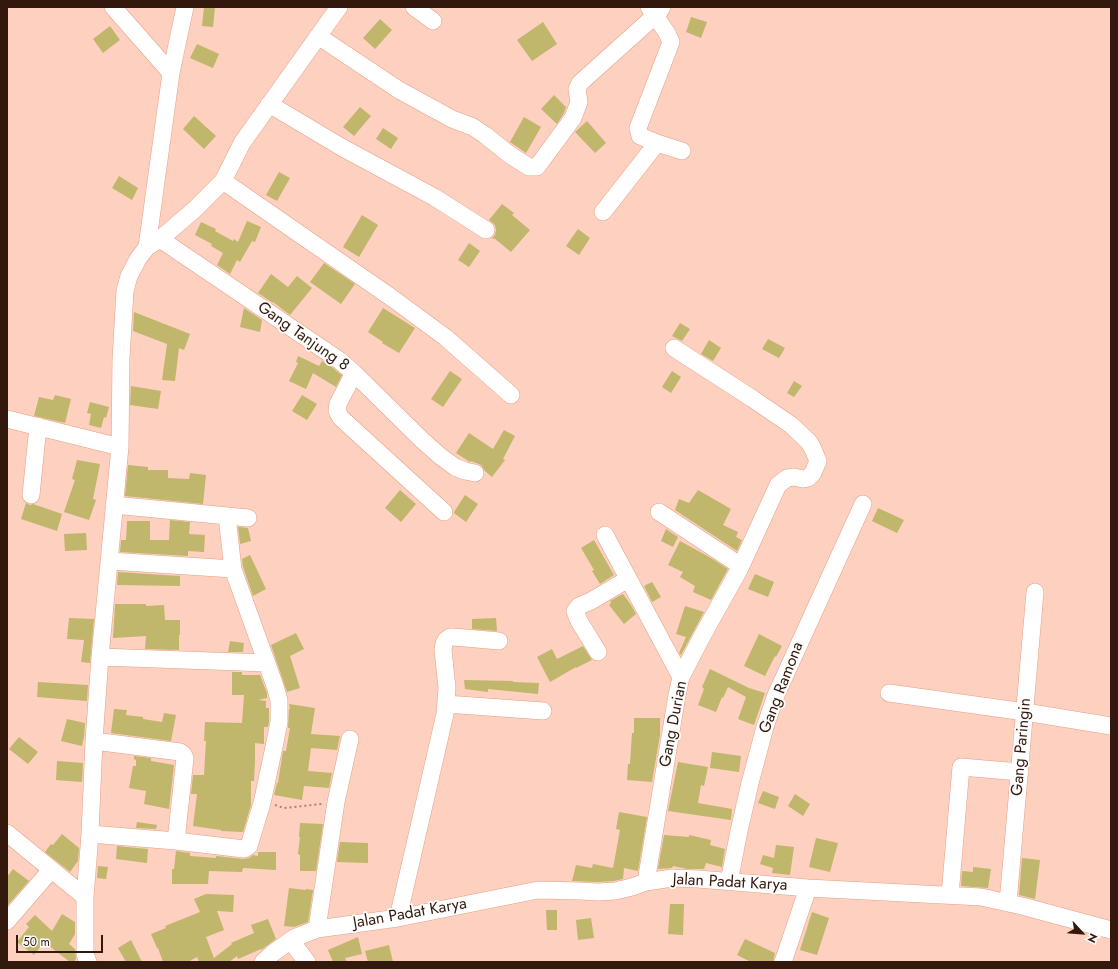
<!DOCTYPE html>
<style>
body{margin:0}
#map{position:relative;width:1118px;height:969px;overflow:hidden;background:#fed0bf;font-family:Jost,sans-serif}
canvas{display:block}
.frame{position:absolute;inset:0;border:8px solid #33180d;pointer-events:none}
.north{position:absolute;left:1062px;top:913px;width:40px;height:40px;-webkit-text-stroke:3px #fdfdfd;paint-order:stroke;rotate:116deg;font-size:11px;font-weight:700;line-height:16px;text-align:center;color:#33180d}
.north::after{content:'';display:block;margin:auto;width:14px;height:18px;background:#33180d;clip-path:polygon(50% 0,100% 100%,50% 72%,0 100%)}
.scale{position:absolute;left:16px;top:935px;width:87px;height:18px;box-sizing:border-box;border:2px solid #33180d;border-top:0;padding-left:5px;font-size:12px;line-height:14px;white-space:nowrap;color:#33180d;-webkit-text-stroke:3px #fdfdfd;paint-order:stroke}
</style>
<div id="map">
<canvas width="1118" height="969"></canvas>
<div class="frame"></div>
<div class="north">N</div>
<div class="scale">50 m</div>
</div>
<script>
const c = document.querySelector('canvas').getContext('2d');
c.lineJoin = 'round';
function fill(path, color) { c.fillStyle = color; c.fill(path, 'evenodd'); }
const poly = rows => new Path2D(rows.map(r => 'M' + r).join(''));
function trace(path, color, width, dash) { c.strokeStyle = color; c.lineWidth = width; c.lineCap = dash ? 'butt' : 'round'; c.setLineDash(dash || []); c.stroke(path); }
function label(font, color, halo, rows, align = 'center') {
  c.font = font + ' Jost,sans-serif'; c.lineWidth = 3.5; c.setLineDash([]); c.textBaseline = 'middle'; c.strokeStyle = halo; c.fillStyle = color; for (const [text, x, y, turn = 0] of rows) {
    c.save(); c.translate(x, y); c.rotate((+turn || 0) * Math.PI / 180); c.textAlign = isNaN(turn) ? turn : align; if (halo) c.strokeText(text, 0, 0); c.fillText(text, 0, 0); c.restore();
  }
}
fill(poly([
 [204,7,215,7,213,27,202,26],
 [691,17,707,22,701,38,686,32],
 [380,19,392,30,375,49,363,38],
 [543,22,557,44,532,61,517,40],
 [110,26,120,40,103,53,93,39],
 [197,44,219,54,213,68,190,58],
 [554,95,566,107,564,113,557,124,541,109],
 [360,107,371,116,354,136,343,127],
 [194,116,216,136,204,149,183,129],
 [524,117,541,127,526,153,510,142],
 [587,121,606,143,595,153,575,132],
 [383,128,398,138,391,149,376,139],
 [279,172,290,178,277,201,266,195],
 [119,176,138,188,132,200,112,188],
 [502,204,514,213,512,215,530,230,511,252,494,238,493,239,492,238,495,235,496,230,495,225,489,220],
 [362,215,378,225,359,257,343,247],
 [247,221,261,227,255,242,252,241,240,262,237,260,230,274,217,265,223,253,211,246,212,244,195,235,201,222,216,229,215,231,233,241,234,239,238,242],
 [578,229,590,238,579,255,566,246],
 [469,243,480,251,469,267,458,260],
 [324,263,355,284,341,304,310,282],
 [271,274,288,287,297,276,312,288,290,315,273,302,273,303,258,293],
 [244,308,262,320,260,332,240,327],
 [383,308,415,328,399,353,382,343,383,342,368,332],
 [134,312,190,334,184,350,179,348,175,381,162,380,167,344,133,331],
 [680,323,690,329,682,341,672,336],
 [768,339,785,348,779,358,762,349],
 [709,340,721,348,713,361,701,354],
 [298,356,319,366,322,361,333,368,342,375,336,387,313,373,306,389,289,381,298,363,296,362],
 [450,371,462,379,443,407,431,399],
 [672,371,681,377,671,393,662,387],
 [794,381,802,386,794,397,787,393],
 [131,386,161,391,158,409,130,405],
 [55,395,71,399,65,423,34,416,39,397,53,400],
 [302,395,317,404,307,420,292,411],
 [90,402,109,407,106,418,104,417,101,428,89,425,91,414,87,413],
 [504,430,515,436,503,459,505,460,492,477,485,471,481,465,471,461,470,462,456,453,469,433,493,449],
 [77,460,100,464,93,499,96,500,89,520,64,512,75,480,72,479],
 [128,465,148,467,148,470,168,470,168,478,189,479,190,473,206,475,203,504,125,496],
 [400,490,416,504,401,522,385,508],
 [698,490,731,509,723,525,738,532,736,537,742,540,737,551,675,510,679,499,689,503],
 [465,495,478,504,466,522,454,513,454,512],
 [26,503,30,505,33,504,62,514,57,531,21,519],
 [878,508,904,520,897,533,872,521],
 [170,520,190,522,189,534,205,535,204,552,188,551,188,556,120,552,121,540,126,540,127,521,150,521,150,540,169,540],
 [238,527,248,528,251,541,240,544],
 [666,529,678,537,673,547,661,541],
 [86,533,87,550,65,551,64,534],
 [594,540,614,575,600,584,592,571,594,570,581,548],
 [680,541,711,558,728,569,711,600,693,592,695,586,680,577,683,572,668,565],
 [250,555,266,589,253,596,243,567,242,559],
 [118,572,180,576,180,586,117,585],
 [755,574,774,582,768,597,748,589],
 [652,582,661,597,652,602,644,586],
 [623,594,631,605,636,614,624,624,609,605,611,603,610,601],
 [115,604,146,604,146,606,164,605,165,620,180,620,180,635,179,635,179,650,145,649,146,636,113,638],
 [685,606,704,612,681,655,679,653,686,637,676,634],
 [69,618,94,619,90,663,81,662,84,640,67,639],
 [496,618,497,631,472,629,472,619],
 [296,633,304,649,290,656,300,688,287,692,271,645],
 [759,634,782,646,776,657,775,656,765,676,744,666],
 [230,641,244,643,243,652,228,652],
 [583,646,592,660,576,668,576,667,550,682,537,657,552,649,557,659],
 [710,669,749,688,765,693,754,725,738,719,746,697,728,687,723,698,722,697,716,712,698,705,704,689,702,687],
 [232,672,242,672,242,675,260,675,267,693,267,698,258,700,266,701,266,708,269,708,269,721,268,727,264,727,264,744,255,743,255,760,254,781,251,781,251,805,243,832,221,831,221,830,193,826,197,794,191,794,193,775,204,775,206,741,204,741,205,722,242,723,244,695,232,695],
 [464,680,513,681,513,682,539,683,538,694,488,689,488,692,465,689],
 [38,682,88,685,87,701,37,697],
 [289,704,315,708,311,734,340,736,337,750,311,748,308,771,332,773,329,788,304,786,302,800,274,795,277,783,278,783,283,751,286,751,290,728,288,728,289,709,290,709],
 [114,709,127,710,126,715,143,717,143,719,162,722,164,713,176,715,171,741,111,733],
 [634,718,660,718,660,735,652,782,627,780,628,764,630,764,632,733,634,733],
 [67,719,85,723,84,737,82,746,61,741],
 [19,737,38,752,28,764,9,749],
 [712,752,741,756,739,772,710,768],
 [134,756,151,758,151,761,174,765,169,809,144,804,146,791,129,788,133,766,136,766,136,760,134,759],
 [57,761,83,763,82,782,56,780],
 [678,762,708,767,704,786,701,785,698,803,732,809,731,820,668,811],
 [763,791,779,797,775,809,758,803],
 [795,794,810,804,803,816,788,806],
 [619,812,647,817,638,871,624,868,623,879,614,881,598,882,572,881,576,865,592,868,593,864,613,868,620,830,616,829],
 [137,822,157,825,156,829,136,828],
 [300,823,323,824,316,871,300,871,300,855,298,854,300,837,299,837],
 [62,834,79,848,78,861,70,872,45,852,51,844,53,845],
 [664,835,689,837,689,835,711,840,710,845,725,849,722,867,706,863,704,869,687,869,673,866,672,868,658,869],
 [816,838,838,843,830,872,809,867],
 [340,842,368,843,368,863,337,862],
 [776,845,794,847,790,875,772,873,773,868,760,864,763,855,774,858],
 [117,846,148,849,147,863,116,859],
 [176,851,190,853,190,856,216,858,216,856,243,859,249,858,253,855,258,856,258,852,276,852,276,870,243,868,242,872,209,871,208,884,172,884,172,869,174,869],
 [1022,858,1040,860,1035,899,1019,895],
 [98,866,108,867,106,879,97,878],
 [973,867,991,869,988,888,961,886,962,871,973,872],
 [13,869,29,881,7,906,7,877],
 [289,888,305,890,306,889,313,890,308,922,294,927,284,926],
 [206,894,234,895,233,912,217,911,224,930,206,937,214,958,232,944,231,943,254,933,251,925,268,919,276,939,261,950,261,949,238,959,237,956,229,962,199,962,197,957,188,962,163,962,158,948,157,948,151,934,166,928,165,926,200,912,194,899],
 [670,904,684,904,683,935,668,934],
 [546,910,557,910,557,930,547,930],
 [812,912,829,918,817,955,800,950],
 [62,914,75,922,75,934,69,944,75,949,76,959,74,962,70,962,44,942,34,955,17,942,29,927,26,924,35,915,52,931],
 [591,918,594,938,578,940,576,920],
 [358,937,362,954,345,958,347,962,333,962,328,950],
 [745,939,775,953,773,962,751,962,737,955],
 [131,940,142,962,126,962,118,948],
 [389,945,393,962,368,962,365,951]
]), '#c0b66c');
const minor = poly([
 [113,7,171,73],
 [414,7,433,21],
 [649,7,667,33,671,42,663,63,638,128,640,136,657,143,682,151],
 [318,36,399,90,452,119,473,127,485,135,510,155,529,167,537,167,573,118,579,102,577,89,580,83,659,12,662,7],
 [269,104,343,148,434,197,486,230],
 [223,181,392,298,445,337,511,395],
 [603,212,657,143],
 [160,239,339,360,354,373,422,440,440,456,455,467,465,471,475,473],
 [147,247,171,73,185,7],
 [354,373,338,404,337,411,341,418,444,512],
 [7,419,120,447],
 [31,495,38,426],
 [114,505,248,518],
 [659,512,741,566],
 [605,535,681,677],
 [110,561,233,569],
 [598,652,579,621,575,611,579,606,591,601,628,579],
 [100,657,267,663],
 [889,693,1025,712,1111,726],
 [446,704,543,711],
 [94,741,180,752,183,754,185,758,176,841],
 [7,833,85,897],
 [90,834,176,841,244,849,249,846,262,803,274,747,279,722,279,700,275,686,233,569,227,517],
 [646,882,677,695,681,677,700,640,740,568,778,485,787,478,794,477,803,479,808,478,813,473,818,461,813,449,809,442,791,425,753,399,674,348],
 [729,882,739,831,750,783,765,727,776,695,863,504],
 [950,895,961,767,1020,772],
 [1008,903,1035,592],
 [398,918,445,714,447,688,443,650,444,644,446,640,450,637,454,637,499,641],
 [7,921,51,870],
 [317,929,336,802,350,739],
 [291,941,307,962],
 [88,962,85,954,85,897,90,834,94,741,100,657,120,447,121,359,125,291,129,276,138,259,147,247,160,239,194,210,223,181,242,143,339,7],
 [263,962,273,953,294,938,317,929,398,918,538,890,580,891,598,892,615,891,632,887,646,882,672,878,698,879,808,888,981,897,1022,906,1111,930],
 [783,962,808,888]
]);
trace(minor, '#e79e83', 18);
trace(poly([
 [275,805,284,808,322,804]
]), '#a88273', 2, [2, 3]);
trace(minor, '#fff', 17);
label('16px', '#33180d', '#fdfdfd', [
 ["Gang Tanjung 8",303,337,35],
 ["Gang Ramona",782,688,-69],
 ["Gang Durian",674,724,-79],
 ["Gang Paringin",1022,747,-85],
 ["Jalan Padat Karya",730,883,3],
 ["Jalan Padat Karya",410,914,-10]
]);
</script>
